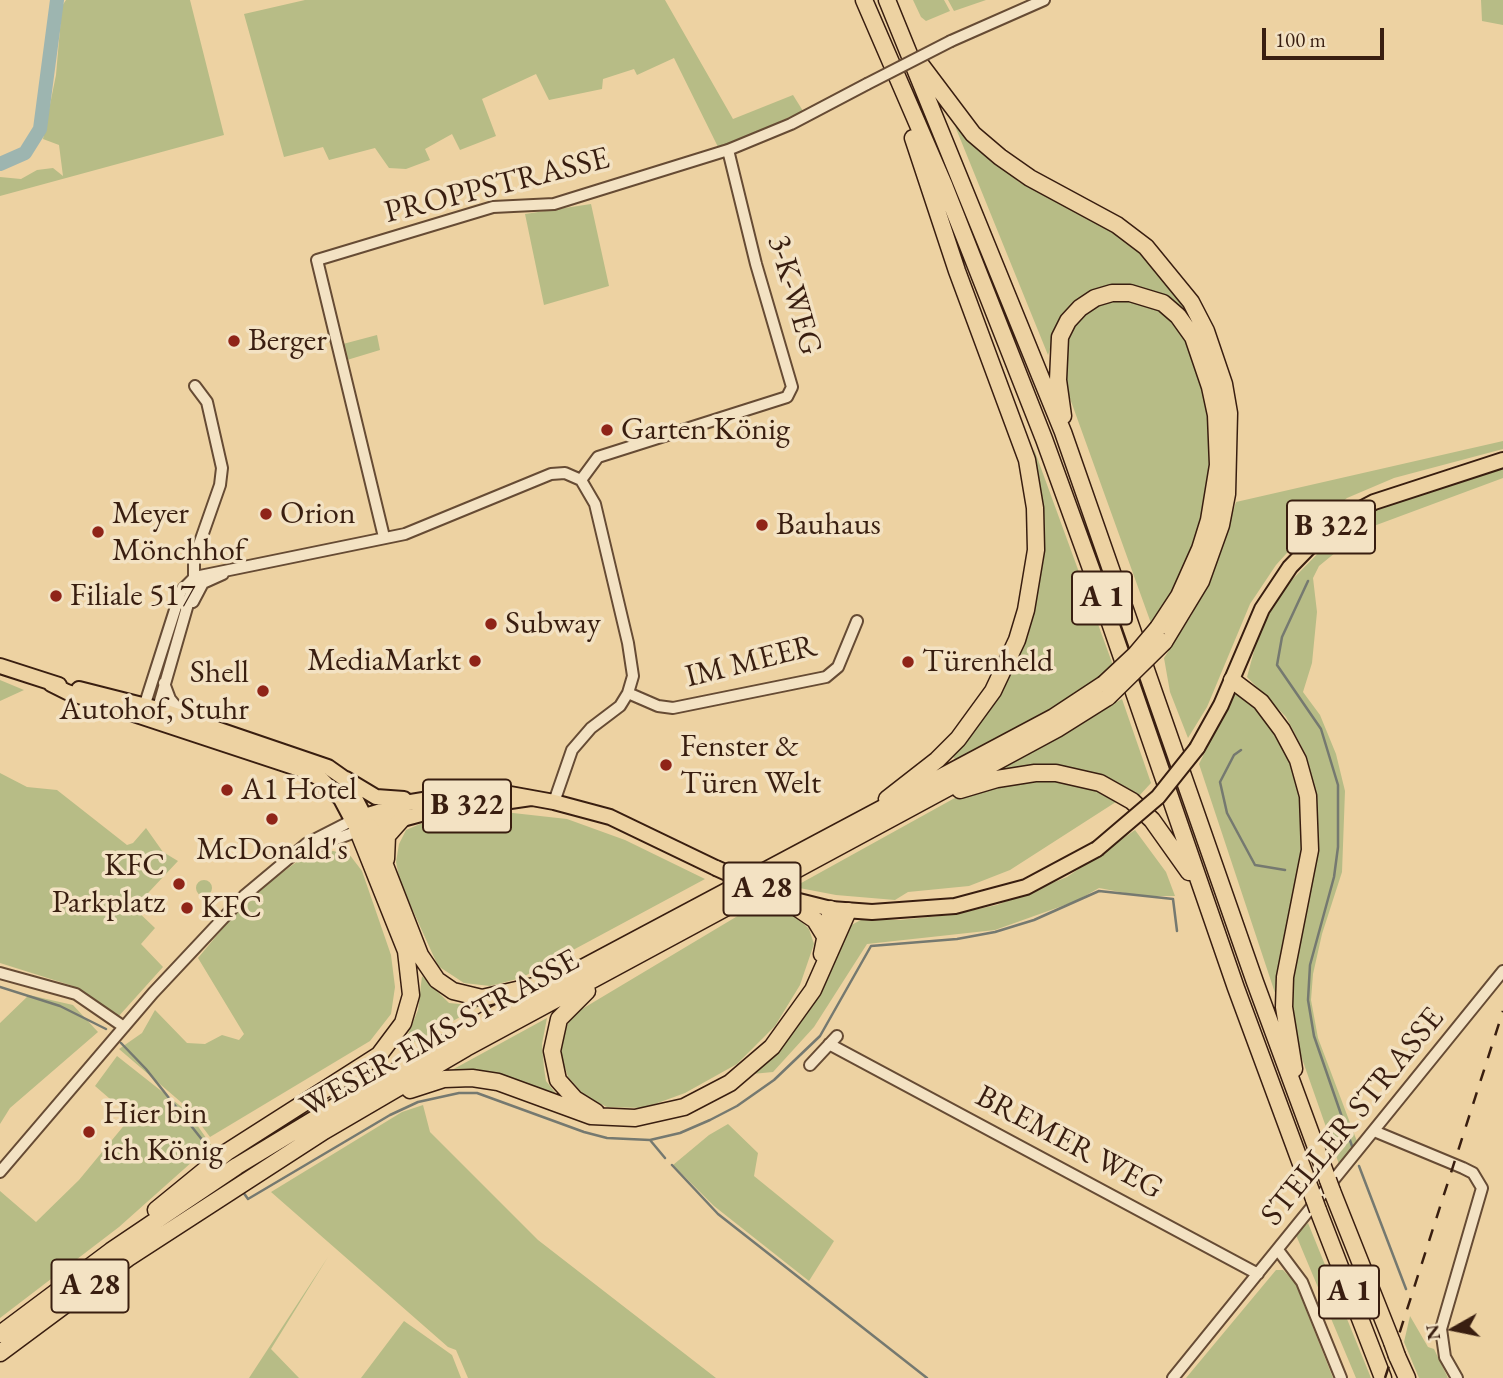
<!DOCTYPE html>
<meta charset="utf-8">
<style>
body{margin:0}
#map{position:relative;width:1503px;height:1378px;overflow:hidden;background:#edd2a2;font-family:"EB Garamond",serif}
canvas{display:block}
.north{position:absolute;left:1419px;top:1294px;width:70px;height:70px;-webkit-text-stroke:5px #f3e2c3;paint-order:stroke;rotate:261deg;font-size:19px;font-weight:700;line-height:28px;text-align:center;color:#391e10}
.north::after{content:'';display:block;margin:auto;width:24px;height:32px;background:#391e10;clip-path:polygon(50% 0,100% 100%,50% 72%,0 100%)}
.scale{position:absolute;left:1262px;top:28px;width:122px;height:32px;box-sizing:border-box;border:4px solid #391e10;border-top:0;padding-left:9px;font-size:21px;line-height:24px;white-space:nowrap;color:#391e10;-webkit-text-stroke:5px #f3e2c3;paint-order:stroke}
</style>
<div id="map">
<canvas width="1503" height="1378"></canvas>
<div class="north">N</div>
<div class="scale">100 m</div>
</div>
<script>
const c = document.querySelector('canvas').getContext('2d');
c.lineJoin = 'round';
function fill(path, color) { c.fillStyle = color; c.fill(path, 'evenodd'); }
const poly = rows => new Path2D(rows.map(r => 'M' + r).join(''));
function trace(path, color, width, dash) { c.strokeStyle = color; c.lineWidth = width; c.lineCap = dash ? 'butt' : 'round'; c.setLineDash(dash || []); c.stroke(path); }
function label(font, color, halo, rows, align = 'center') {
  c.font = font + ' "EB Garamond",serif'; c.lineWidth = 7; c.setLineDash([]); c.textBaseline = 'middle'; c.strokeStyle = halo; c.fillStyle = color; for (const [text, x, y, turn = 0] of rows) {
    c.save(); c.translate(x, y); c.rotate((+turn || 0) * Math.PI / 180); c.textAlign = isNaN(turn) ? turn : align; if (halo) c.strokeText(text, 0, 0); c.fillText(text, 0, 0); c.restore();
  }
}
fill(poly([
 [66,0,190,0,224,135,0,196,0,177,21,179,37,170,53,168,63,176,59,145,43,139,56,75,62,6],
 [305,0,665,0,733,119,793,95,803,111,719,149,674,58,637,75,634,69,603,79,602,89,549,100,536,74,482,99,496,136,460,150,452,134,425,149,430,160,406,169,389,168,375,148,329,160,323,147,284,157,244,14],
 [913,0,944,0,950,11,926,21,921,17],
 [948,0,986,0,954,11],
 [1481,0,1503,0,1503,25,1482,21],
 [955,126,1019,182,1079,211,1125,239,1163,273,1198,328,1178,310,1115,287,1060,320,1048,355],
 [591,204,609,286,544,305,525,214],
 [1116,297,1141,300,1171,316,1193,348,1212,424,1213,466,1202,523,1181,578,1152,626,1063,379,1067,331,1086,309],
 [377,335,380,350,347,360,343,344],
 [1503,441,1503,449,1394,478,1347,498,1307,531,1276,565,1250,604,1207,707,1188,738,1170,692,1164,658,1191,616,1215,568,1236,502],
 [1034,449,1114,668,1059,707,957,761,953,757,996,699,1028,636,1044,558],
 [1503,467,1503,478,1363,530,1319,566,1313,578,1317,612,1312,663,1303,692,1320,715,1336,754,1345,791,1342,872,1322,934,1313,974,1311,1000,1318,1038,1358,1144,1340,1167,1299,1050,1290,1011,1290,971,1316,840,1317,797,1306,755,1286,717,1247,677,1257,640,1280,592,1339,532,1367,514,1416,494],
 [0,680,24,690,0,701],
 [1234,694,1244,695,1263,712,1282,739,1299,779,1305,824,1302,863,1279,961,1276,996,1199,764],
 [1122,699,1151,783,1139,796,1068,766,1015,767,974,780],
 [0,773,27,787,57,790,127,845,133,843,146,828,163,852,178,861,134,908,155,928,141,944,163,967,118,1017,73,986,0,963],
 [1063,779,1119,800,1010,870,969,886,908,892,895,900,836,895,794,887,953,799,981,787,1011,780],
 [504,812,567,819,625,840,705,879,521,978,490,986,464,983,438,966,400,882,396,862,399,844,406,830,420,824],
 [1135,830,1166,872,1175,896,1141,896,1099,888,1076,901,995,930,867,944,814,1027,773,1072,752,1074,787,1039,821,991,849,927,855,923,865,918,899,920,950,915,997,905,1067,877],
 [333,851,349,854,362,871,391,955,395,987,391,1014,370,1041,210,1137,189,1109,119,1049,142,1033,155,1010,187,1043,205,1044,222,1035,239,1040,244,1034,198,958,248,898,302,858],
 '196 888a8 8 0 1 1 16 0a8 8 0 1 1-16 0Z',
 [761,902,792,912,809,929,814,944,800,985,775,1026,737,1064,685,1093,644,1108,607,1107,586,1097,568,1077,561,1055,564,1032,572,1015],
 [422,976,449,1003,480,1006,402,1049,418,1010],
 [29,995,73,1005,98,1032,10,1108,0,1124,0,1023],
 [547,1018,542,1044,544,1068,546,1081,558,1096,488,1073,450,1071],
 [117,1056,188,1112,211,1145,119,1227,0,1318,0,1191,36,1222,79,1180,131,1117,95,1086],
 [423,1105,430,1132,538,1240,716,1378,468,1378,456,1350,448,1347,271,1192,402,1112],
 [728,1124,758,1153,754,1176,834,1241,809,1281,714,1206,673,1165,709,1135],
 [1308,1223,1371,1378,1356,1378,1296,1235],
 [328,1257,271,1349,299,1378,249,1378],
 [1276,1270,1283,1270,1295,1282,1333,1378,1186,1378],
 [1410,1316,1428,1347,1434,1349,1448,1378,1419,1378,1404,1342],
 [404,1321,452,1355,461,1378,361,1378]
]), '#b7bc86');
trace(poly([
 [1308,581,1282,637,1277,665,1321,729,1338,785,1338,847,1334,877,1310,965,1308,1000,1314,1036,1353,1149],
 [1241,750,1234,755,1220,782,1227,813,1255,865,1285,870],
 [0,987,60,1006,106,1029],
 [121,1043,146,1069,215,1156],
 [650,1140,680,1133,710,1120,737,1106,774,1080,820,1036,871,946,957,939,995,932,1034,920,1099,891,1173,899,1177,931],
 [672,1165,718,1214,927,1378],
 [1359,1166,1406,1289],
 [243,1192,248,1199,390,1115,418,1102,459,1093,477,1093,584,1132,607,1138,650,1140,665,1158]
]), '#757970', 2.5);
trace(poly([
 [0,164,25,153,40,129,57,0]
]), '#9db5b0', 14);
const minor = poly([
 [951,41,1044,0],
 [384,537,317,260,493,207,554,204,728,150,791,124,867,84],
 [193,602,203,583,223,574],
 [164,683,170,699,179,710,189,715],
 [628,693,658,706,673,708,826,677,838,667,857,621],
 [143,710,181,591,195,577,405,534,551,474,565,473,581,480,598,457,787,397,792,387,756,264,728,150],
 [156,715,194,583,194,559,220,485,222,468,207,402,195,386],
 [554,802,572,750,591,728,620,706,628,693,633,676,628,643,595,504,581,480],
 [301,852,358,831],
 [0,973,76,994,124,1027],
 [829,1044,1258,1274],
 [810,1065,837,1036],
 [1374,1131,1463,1168,1473,1173,1482,1188,1441,1329,1445,1357,1457,1378],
 [0,1172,153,993,245,895,306,844,353,820],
 [1278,1250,1302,1282,1341,1378],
 [1173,1378,1503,971]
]);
const major = poly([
 [0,666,59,685],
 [51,684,67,692,309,772,322,780,341,799,358,831,421,814,531,798],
 [79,689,158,709,328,767,345,779,370,827],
 [1197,748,1221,705,1262,609,1290,567,1321,535,1338,521,1374,502,1503,460],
 [346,779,376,797,404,799],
 [358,818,411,802,477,791,499,792,554,802,610,817,716,868],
 [787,898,831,909,872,912,955,906,1026,887,1097,849]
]);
const highway = poly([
 [864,0,944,185,1044,439,1098,588,1236,988,1314,1199],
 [887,0,1063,432,1255,982,1328,1180],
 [921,65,973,134,1000,157,1030,178,1117,225,1146,247,1191,302,1206,331,1224,384,1229,413,1227,494,1221,525,1201,581,1164,642],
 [1063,416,1058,380,1060,337,1068,321,1080,308,1095,298,1112,293,1130,293,1163,303,1178,316,1193,337,1210,387,1216,415,1218,465,1209,520,1200,549,1179,596,1158,628],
 [1232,680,1261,702,1282,730,1298,760,1308,796,1310,850,1285,977,1284,1007,1294,1069],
 [960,790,997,779,1035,773,1056,773,1100,783,1132,801,1152,820,1189,872],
 [887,799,937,760,958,739,993,691,1017,640,1026,610,1036,550,1035,508,1027,460,957,271,913,138],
 [370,827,420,955,437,980,453,991,482,998,538,985],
 [386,859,387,836,403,818],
 [781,897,815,920,826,938],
 [822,954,831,909],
 [587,991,559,1019,552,1051,558,1080,575,1099,596,1112],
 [410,1090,444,1079,472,1078,498,1082,591,1116,635,1118,684,1107,730,1083,772,1047,813,990,848,911],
 [1332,1191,1392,1342],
 [156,1210,227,1152,379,1055,403,1023,411,995,406,951,358,831],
 [1318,1210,1383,1378],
 [0,1334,111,1251,237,1166,351,1097,494,1015,1054,717,1104,684],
 [0,1353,128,1258,324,1131,466,1048,1057,729,1108,697],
 [1397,1356,1407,1378]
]);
trace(minor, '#664b34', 14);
trace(major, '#391e10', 18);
trace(highway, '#391e10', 19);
trace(minor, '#f3e2c3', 10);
trace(major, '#edd2a2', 14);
trace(highway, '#edd2a2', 16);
trace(poly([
 [1385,1378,1503,1011]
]), '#391e10', 2.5, [12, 12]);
const minorBridge = poly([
 [867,84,951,41]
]);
const majorBridge = poly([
 [1097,849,1158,797,1197,748],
 [716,868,781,897]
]);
const highwayBridge = poly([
 [1104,684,1136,654,1158,628],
 [1108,697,1164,642],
 [1328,1180,1332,1191],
 [1314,1199,1318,1210],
 [1392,1342,1397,1356]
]);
trace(minorBridge, '#664b34', 14, []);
trace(majorBridge, '#391e10', 18, []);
trace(highwayBridge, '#391e10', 19, []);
trace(minorBridge, '#f3e2c3', 10);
trace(majorBridge, '#edd2a2', 14);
trace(highwayBridge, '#edd2a2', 16);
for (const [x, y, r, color] of [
 [234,341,7,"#8f2418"],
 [607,430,7,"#8f2418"],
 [266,514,7,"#8f2418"],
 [762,525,7,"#8f2418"],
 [98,532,7,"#8f2418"],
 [56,596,7,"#8f2418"],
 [491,624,7,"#8f2418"],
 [475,661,7,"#8f2418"],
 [908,662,7,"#8f2418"],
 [263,691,7,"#8f2418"],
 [666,765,7,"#8f2418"],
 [227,790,7,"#8f2418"],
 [272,819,7,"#8f2418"],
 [179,884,7,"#8f2418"],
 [187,908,7,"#8f2418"],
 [89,1132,7,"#8f2418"]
]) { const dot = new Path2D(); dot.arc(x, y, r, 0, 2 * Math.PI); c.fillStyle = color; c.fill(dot); trace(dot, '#f3e2c3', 2.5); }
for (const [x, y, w] of [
 [1331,527,88],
 [1102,598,60],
 [467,806,88],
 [762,889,77],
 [90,1286,77],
 [1349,1292,60]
]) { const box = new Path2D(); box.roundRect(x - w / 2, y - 26.5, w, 53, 5); c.fillStyle = '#f3e2c3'; c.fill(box); trace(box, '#391e10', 2); }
label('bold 30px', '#391e10', null, [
 ["B 322",1331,527],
 ["A 1",1102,598],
 ["B 322",467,806],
 ["A 28",762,889],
 ["A 28",90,1286],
 ["A 1",1349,1292]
]);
label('32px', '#391e10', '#f3e2c3', [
 ["PROPPSTRASSE",497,186,-14],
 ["3-K-WEG",794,295,74],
 ["IM MEER",751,662,-14],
 ["WESER-EMS-STRASSE",440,1034,-29],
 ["STELLER STRASSE",1353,1117,-51],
 ["BREMER WEG",1069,1143,28]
]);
label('32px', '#391e10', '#f3e2c3', [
 ["Berger",248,341],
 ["Garten König",621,430],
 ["Meyer",112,514],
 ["Mönchhof",112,551],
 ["Orion",280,514],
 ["Bauhaus",776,525],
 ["Filiale 517",70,596],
 ["Subway",505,624],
 ["MediaMarkt",461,661,"right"],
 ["Türenheld",922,662],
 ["Shell",249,673,"right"],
 ["Autohof, Stuhr",249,710,"right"],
 ["Fenster &",680,747],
 ["Türen Welt",680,784],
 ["A1 Hotel",241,790],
 ["McDonald's",272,850,"center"],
 ["KFC",165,866,"right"],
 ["Parkplatz",165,903,"right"],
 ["KFC",201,908],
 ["Hier bin",103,1114],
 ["ich König",103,1151]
], 'left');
</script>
